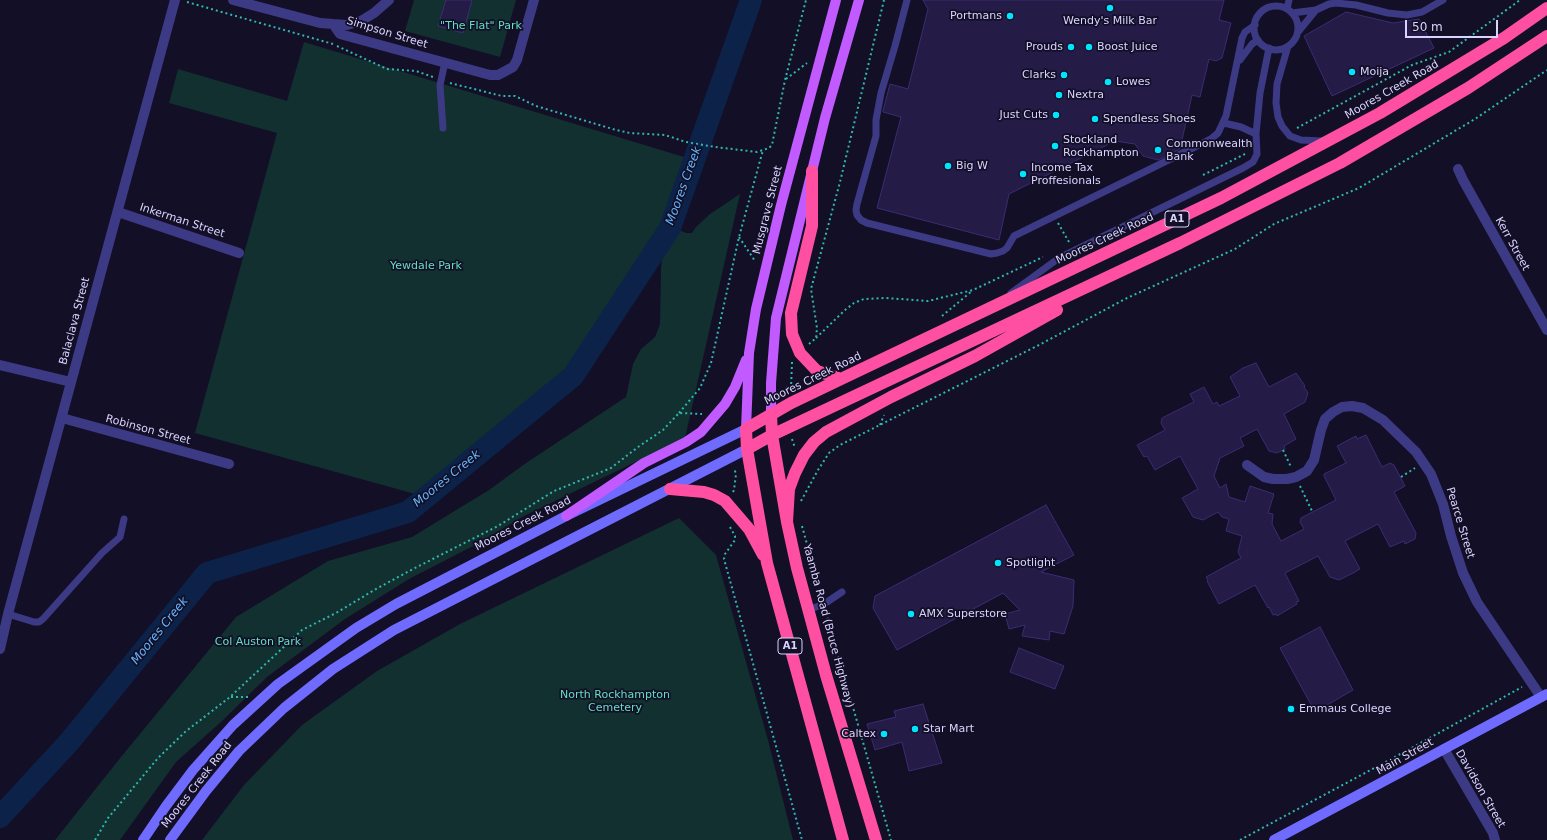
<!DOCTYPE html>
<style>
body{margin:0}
#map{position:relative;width:1547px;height:840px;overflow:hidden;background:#130f26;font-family:"DejaVu Sans",sans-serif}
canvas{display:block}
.scale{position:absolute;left:1405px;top:20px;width:93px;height:18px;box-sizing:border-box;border:2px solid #d9d4ff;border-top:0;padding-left:5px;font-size:12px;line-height:14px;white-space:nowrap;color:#d9d4ff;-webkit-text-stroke:3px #130f26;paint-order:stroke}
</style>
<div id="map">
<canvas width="1547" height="840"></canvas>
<div class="scale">50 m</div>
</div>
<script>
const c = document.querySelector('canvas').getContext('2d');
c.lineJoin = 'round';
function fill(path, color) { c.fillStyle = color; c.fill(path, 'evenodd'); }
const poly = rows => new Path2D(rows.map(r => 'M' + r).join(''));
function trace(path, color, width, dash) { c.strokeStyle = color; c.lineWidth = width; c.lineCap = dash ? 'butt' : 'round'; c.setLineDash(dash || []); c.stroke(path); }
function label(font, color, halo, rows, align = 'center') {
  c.font = font + ' "DejaVu Sans",sans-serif'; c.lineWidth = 3.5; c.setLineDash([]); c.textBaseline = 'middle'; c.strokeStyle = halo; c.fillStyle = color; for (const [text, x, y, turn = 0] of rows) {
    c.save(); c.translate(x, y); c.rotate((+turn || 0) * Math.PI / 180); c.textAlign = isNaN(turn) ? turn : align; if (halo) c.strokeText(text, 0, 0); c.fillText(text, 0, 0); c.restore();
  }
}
fill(poly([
 [414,0,516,0,500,57,405,31],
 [304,42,694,160,670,228,573,376,426,497,195,433,277,133,169,103,178,69,287,101],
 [740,194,685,438,524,516,477,544,409,579,345,619,267,677,221,722,176,762,120,840,55,840,121,757,236,617,328,561,412,537,489,490,526,463,626,397,633,364,641,349,655,337,660,324,661,269,663,250,666,239,670,231,673,227,686,233,692,233,696,227,710,214],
 [679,518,716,555,768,740,793,840,202,840,244,785,302,725,377,671,460,624]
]), '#12302f');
trace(poly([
 [0,817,70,741,207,573,408,512,573,376,670,228,751,0]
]), '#0c2248', 22);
const building = poly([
 [446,0,472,0,463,33,438,26,446,0],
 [923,0,1224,0,1219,20,1231,23,1222,58,1216,61,1209,59,1200,97,1192,95,1180,149,1158,160,1143,156,1135,144,1115,141,1009,194,999,240,877,208,901,117,883,112,883,111,890,84,908,89,928,9,923,0],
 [1346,12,1393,23,1419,19,1434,48,1332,96,1304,36,1346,12],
 [1256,363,1269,387,1296,373,1305,386,1304,387,1308,393,1305,402,1284,414,1296,439,1284,446,1285,449,1277,453,1269,451,1257,429,1240,438,1244,446,1220,458,1214,476,1220,488,1226,484,1229,497,1245,502,1250,486,1274,494,1268,513,1273,514,1272,524,1281,541,1304,529,1300,522,1301,518,1336,500,1324,476,1324,474,1346,463,1337,446,1356,436,1357,439,1366,435,1382,467,1390,463,1394,465,1405,486,1394,492,1416,533,1415,539,1405,544,1404,541,1390,547,1378,524,1345,541,1360,569,1357,570,1357,571,1339,580,1330,577,1318,556,1285,573,1299,601,1296,602,1297,604,1277,616,1276,614,1273,615,1269,607,1268,608,1255,585,1219,604,1207,581,1208,580,1206,577,1241,558,1238,552,1242,536,1226,531,1229,519,1222,517,1218,512,1203,520,1193,517,1182,498,1198,489,1180,456,1155,470,1147,456,1144,457,1137,445,1165,430,1161,423,1162,418,1194,402,1190,394,1204,387,1213,404,1217,402,1219,406,1240,396,1230,377,1243,368,1256,363],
 [1046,505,1074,555,1041,572,1074,580,1073,606,1064,634,1050,631,1049,640,1022,636,1025,625,1009,629,1005,614,1020,610,1003,593,897,650,873,608,875,596,1046,505],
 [1320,627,1353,690,1315,712,1280,648,1320,627],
 [1019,648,1064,666,1055,689,1010,672,1019,648],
 [923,704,942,763,909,771,902,742,875,750,867,724,896,717,894,711,923,704]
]);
fill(building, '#241b47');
trace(building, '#3b2d73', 1);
trace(poly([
 [187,2,333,44],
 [337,46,387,69,416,71,433,77],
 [786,79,807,63],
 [450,83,502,96,515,96,536,106,616,130,630,133,665,135,686,142,715,147,757,152,769,148,772,145,785,80,806,0],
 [1297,128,1412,65,1449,52,1520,0],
 [1203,175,1245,154],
 [1058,223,1069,242],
 [739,237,755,261],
 [942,316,972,291],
 [816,338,845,310,854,303,864,299,886,298,928,301,973,290,1043,257],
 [809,344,816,338,817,328,811,289,840,182,884,0],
 [786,388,790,386],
 [791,389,792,362],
 [679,413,700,388,711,363,739,237,763,150],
 [880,425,884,415],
 [792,439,795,448],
 [1283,450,1291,467],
 [1401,477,1415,468],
 [1300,486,1312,511],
 [733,492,734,490,736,474,734,468],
 [801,501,818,470,829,453,840,445,1039,345,1127,298,1235,249,1274,224,1359,188,1475,119,1547,70],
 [802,526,821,595],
 [730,527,735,536,735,540,725,554,724,559,802,840],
 [826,613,891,840],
 [231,697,248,697],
 [95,840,108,818,158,758,185,732,230,697,302,630,336,613,376,589,413,569,498,526,554,491,611,468,638,447,663,430,679,413,702,414],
 [1240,840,1406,751,1522,687]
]), '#2fb8b0', 2, [2, 3]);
trace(poly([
 [907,0,895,46,881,93,876,120,876,136,857,204,856,210,857,215,861,220,867,223,991,254,997,253,1003,251,1007,248,1014,236,1201,144,1211,139,1218,133,1226,116,1242,38,1245,32,1255,25],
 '1254 28a22 22 0 1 1 44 0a22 22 0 1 1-44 0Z',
 [1287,9,1289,0],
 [1292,13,1316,10,1329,4,1336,3,1356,5,1388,13,1407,15,1422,12,1443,0],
 [1298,32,1316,10],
 [1288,46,1277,84,1276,103,1278,117,1282,126,1290,136,1301,140,1322,141],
 [1240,60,1252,44,1258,40],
 [1224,123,1241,127,1256,134],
 [443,128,440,85,445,62],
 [1011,293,1059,258,1243,168,1253,162,1257,154,1256,134,1260,93,1269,48],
 [808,610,824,604,842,592],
 [8,614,34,622,39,622,43,619,102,553,120,537,124,519]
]), '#3d3a85', 7);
trace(poly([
 [233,0,320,23,333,24,340,34,490,75,498,75,513,67,517,60,534,0],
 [333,24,347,25,361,21,374,13,389,0],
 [1458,169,1463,180,1547,330],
 [118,212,239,253],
 [0,365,71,382],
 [62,418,229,464],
 [1247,465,1264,477,1273,479,1287,479,1296,477,1307,471,1314,460,1321,430,1325,419,1333,412,1342,407,1352,406,1363,408,1383,420,1416,452,1431,474,1443,504,1451,536,1463,573,1477,602,1541,697],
 [0,649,8,614,175,0],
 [1444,749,1493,833,1495,840]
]), '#3d3a85', 10);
trace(poly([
 [143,840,166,806,193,770,233,725,278,684,356,628,396,604,566,516,746,429],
 [170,840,206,791,239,751,284,708,333,669,394,630,747,449],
 [1274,840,1547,694]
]), '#6f6bff', 10);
trace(poly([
 [771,414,771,383,776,318,825,118,859,0],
 [746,429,749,353,756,309,781,205,836,0],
 [566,516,644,463,686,442,701,432,725,404,735,387,746,360]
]), '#c25bff', 10);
trace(poly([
 [812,171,812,226,791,313,792,334,800,353,817,371,841,379],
 [771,414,772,435,787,522,797,568,826,675,876,840],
 [747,449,772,435,1180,243,1340,163,1468,88,1547,36],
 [670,489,704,492,714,495,725,501,749,529,763,555],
 [787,522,789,489,795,473,804,455,814,442,826,432,891,397,975,356,1057,310],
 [843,840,767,563,747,449,746,429,791,403,841,379,1221,198,1380,113,1504,38,1547,8]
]), '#ff4fa3', 12);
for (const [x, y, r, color] of [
 [1110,8,4,"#00e5ff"],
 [1010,16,4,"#00e5ff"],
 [1071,47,4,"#00e5ff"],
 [1089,47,4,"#00e5ff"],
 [1352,72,4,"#00e5ff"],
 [1064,75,4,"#00e5ff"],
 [1108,82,4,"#00e5ff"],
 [1059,95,4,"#00e5ff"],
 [1056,115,4,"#00e5ff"],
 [1095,119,4,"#00e5ff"],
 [1055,146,4,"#00e5ff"],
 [1158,150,4,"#00e5ff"],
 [948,166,4,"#00e5ff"],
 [1023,174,4,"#00e5ff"],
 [998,563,4,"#00e5ff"],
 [911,614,4,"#00e5ff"],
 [1291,709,4,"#00e5ff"],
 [915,729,4,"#00e5ff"],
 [884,734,4,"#00e5ff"]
]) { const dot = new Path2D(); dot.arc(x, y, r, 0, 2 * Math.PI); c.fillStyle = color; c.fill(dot); trace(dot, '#130f26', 1.5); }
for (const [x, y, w] of [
 [1177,219,24],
 [790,646,24]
]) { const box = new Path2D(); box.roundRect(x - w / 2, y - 8, w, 16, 3); c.fillStyle = '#130f26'; c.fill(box); trace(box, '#d9d4ff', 1); }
label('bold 10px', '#d9d4ff', null, [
 ["A1",1177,219],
 ["A1",790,646]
]);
label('11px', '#d9d4ff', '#130f26', [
 ["Portmans",1002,16,"right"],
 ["Wendy's Milk Bar",1110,21,"center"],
 ["Prouds",1063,47,"right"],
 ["Boost Juice",1097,47],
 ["Moija",1360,72],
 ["Clarks",1056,75,"right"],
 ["Lowes",1116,82],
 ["Nextra",1067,95],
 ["Just Cuts",1048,115,"right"],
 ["Spendless Shoes",1103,119],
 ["Stockland",1063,140],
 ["Rockhampton",1063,153],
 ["Commonwealth",1166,144],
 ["Bank",1166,157],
 ["Big W",956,166],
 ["Income Tax",1031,168],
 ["Proffesionals",1031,181],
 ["Spotlight",1006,563],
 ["AMX Superstore",919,614],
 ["Emmaus College",1299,709],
 ["Star Mart",923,729],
 ["Caltex",876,734,"right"]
], 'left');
label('11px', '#5fe0c0', '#130f26', [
 ["\"The Flat\" Park",481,26],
 ["Yewdale Park",426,266],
 ["Col Auston Park",258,642],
 ["North Rockhampton",615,695],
 ["Cemetery",615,708]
]);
label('11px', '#d9d4ff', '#130f26', [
 ["Simpson Street",387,33,17],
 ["Moores Creek Road",1392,90,-30],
 ["Musgrave Street",768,210,-76],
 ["Inkerman Street",182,221,18],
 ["Moores Creek Road",1105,239,-25],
 ["Kerr Street",1512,244,61],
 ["Balaclava Street",75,321,-75],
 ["Moores Creek Road",813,379,-26],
 ["Robinson Street",148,430,15],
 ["Pearce Street",1460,523,73],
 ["Moores Creek Road",523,524,-27],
 ["Yaamba Road (Bruce Highway)",828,626,75],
 ["Main Street",1405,757,-29],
 ["Moores Creek Road",197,785,-52],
 ["Davidson Street",1480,789,60]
]);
label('italic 12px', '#62b6ff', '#130f26', [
 ["Moores Creek",684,186,-70],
 ["Moores Creek",447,479,-39],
 ["Moores Creek",160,631,-51]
]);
</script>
